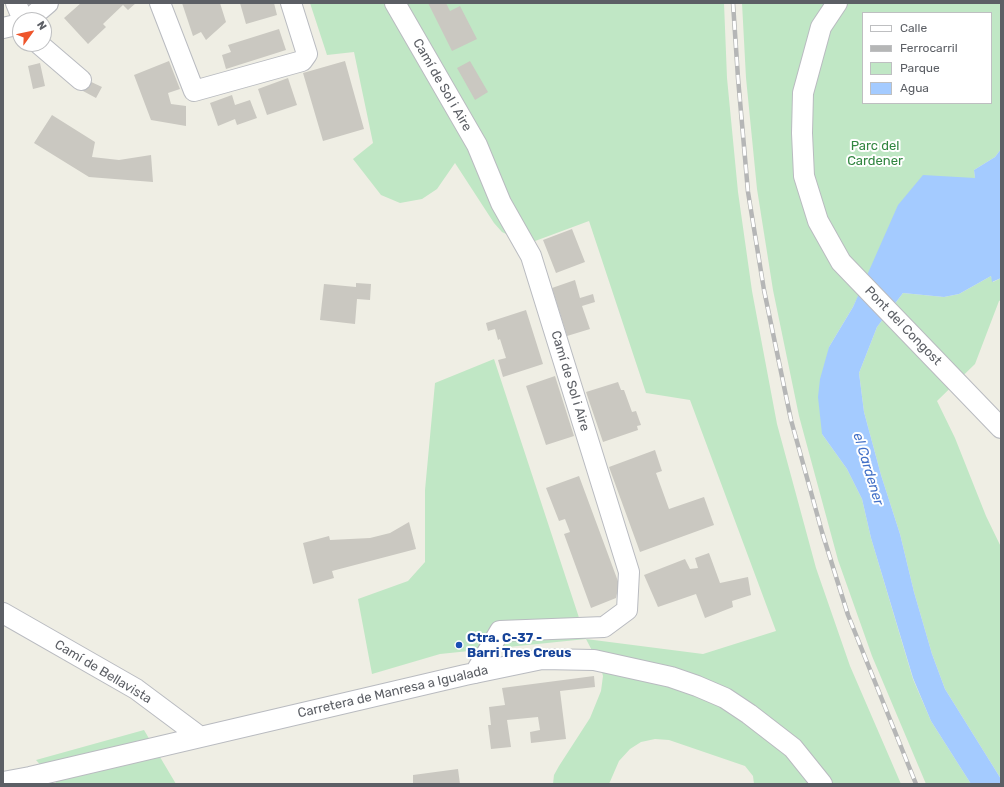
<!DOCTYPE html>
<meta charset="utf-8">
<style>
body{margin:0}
#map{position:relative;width:1004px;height:787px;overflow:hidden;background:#efeee4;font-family:Rubik,sans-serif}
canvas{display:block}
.frame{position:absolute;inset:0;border:4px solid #5c5f65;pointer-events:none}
.legend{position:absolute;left:862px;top:12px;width:130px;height:92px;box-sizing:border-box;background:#fff;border:1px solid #bebfc1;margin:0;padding:5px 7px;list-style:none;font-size:12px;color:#5c5f65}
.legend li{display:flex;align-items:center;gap:8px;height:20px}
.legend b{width:20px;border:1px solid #bebfc1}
.north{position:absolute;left:12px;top:12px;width:40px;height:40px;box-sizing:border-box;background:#fff;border:1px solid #bebfc1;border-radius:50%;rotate:57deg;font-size:11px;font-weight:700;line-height:16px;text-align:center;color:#5c5f65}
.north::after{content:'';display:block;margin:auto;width:14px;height:18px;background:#ee552b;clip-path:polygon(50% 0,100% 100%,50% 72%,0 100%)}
</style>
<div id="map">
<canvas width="1004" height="787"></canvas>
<div class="frame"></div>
<ul class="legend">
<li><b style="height:5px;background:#fff"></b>Calle</li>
<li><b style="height:5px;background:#b5b6b6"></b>Ferrocarril</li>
<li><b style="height:11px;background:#c0e7c5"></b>Parque</li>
<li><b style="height:11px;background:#a4cbff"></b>Agua</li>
</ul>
<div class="north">N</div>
</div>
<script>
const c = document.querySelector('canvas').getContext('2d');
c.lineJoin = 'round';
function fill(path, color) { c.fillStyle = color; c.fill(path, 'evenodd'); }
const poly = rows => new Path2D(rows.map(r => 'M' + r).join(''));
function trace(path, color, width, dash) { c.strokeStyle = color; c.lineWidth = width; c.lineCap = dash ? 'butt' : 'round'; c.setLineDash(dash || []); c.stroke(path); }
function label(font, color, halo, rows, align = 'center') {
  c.font = font + ' Rubik,sans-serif'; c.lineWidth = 4; c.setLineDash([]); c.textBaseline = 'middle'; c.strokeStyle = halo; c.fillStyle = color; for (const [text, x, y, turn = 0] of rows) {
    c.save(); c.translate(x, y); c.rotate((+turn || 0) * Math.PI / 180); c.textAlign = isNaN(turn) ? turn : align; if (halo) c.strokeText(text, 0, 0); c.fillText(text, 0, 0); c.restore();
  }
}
fill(poly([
 [310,3,724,3,727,78,738,192,752,291,777,424,816,568,850,666,901,784,754,784,753,776,745,766,669,740,655,739,641,742,630,749,619,761,609,784,553,784,554,775,559,766,590,718,601,691,603,676,601,668,586,639,440,654,372,674,358,599,408,581,425,562,425,490,435,383,494,359,586,639,703,654,776,631,690,400,646,393,589,221,527,244,502,232,494,223,455,163,437,189,422,199,400,203,381,195,353,159,373,143,354,52,327,55],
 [742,3,1001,3,1001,149,995,157,974,170,975,178,961,179,874,263,853,307,829,347,822,434,847,469,862,499,871,538,913,679,931,721,971,784,926,784,872,656,838,560,799,416,773,290,757,189,746,78],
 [863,13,991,13,991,103,863,103],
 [991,276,993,282,1001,278,1001,300,999,301,975,364,937,401,955,438,986,516,1001,547,1001,779,945,689,932,654,914,592,900,534,881,475,864,412,859,373,877,327,903,293,944,297,959,294],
 [144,730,176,784,57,784,36,760]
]), '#c0e7c5');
fill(poly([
 [1001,149,1001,278,992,282,991,276,959,294,944,297,903,293,877,327,859,373,864,412,881,475,900,534,914,592,932,654,945,689,1001,779,1001,784,971,784,931,721,913,678,871,538,862,499,847,469,822,434,818,397,820,379,829,347,853,307,898,205,923,175,975,178,974,170,995,157]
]), '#a4cbff');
fill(poly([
 [81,3,136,3,128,10,123,5,103,24,106,27,88,44,64,18],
 [182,3,220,3,226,22,206,40,201,32,193,36],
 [240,3,274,3,277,15,246,24],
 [428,3,446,3,450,11,460,6,477,39,452,51],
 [279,29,286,50,226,69,222,55,231,52,228,45],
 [169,61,180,89,168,93,171,104,186,106,186,126,151,120,134,75],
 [345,61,364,129,323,141,303,73],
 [470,61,488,92,475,100,457,68],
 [40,63,45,86,33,89,28,66],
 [288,78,297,105,267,115,258,89],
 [87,80,102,87,96,98,83,91],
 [232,95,235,105,250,100,257,118,237,125,235,119,218,126,210,103],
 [52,115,95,142,92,157,119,160,151,155,153,182,89,177,34,143],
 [572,229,585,262,556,273,543,240],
 [575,280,580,298,593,294,595,302,582,306,590,329,567,336,552,288],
 [356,283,371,284,370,300,357,299,355,324,320,320,324,284,356,287],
 [526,310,543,364,503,377,498,360,506,358,500,339,498,340,495,329,488,331,486,323],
 [555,376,574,436,546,445,526,386],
 [618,382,621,390,624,390,632,412,636,411,641,425,637,426,638,430,603,442,586,392],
 [655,450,662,471,656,473,669,509,704,497,714,525,640,552,609,467],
 [579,476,619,584,616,598,591,608,564,534,570,532,565,519,559,521,546,488],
 [409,522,416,549,332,571,334,578,313,584,303,543,329,536,330,540,370,538,390,533],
 [709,553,720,583,748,577,751,595,732,601,733,607,705,618,696,594,658,607,644,575,685,559,690,569,698,568,695,558],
 [594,676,595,687,560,691,566,739,531,743,530,732,540,730,538,717,507,720,511,747,491,749,488,725,491,725,489,707,505,705,502,688],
 [458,769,460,784,413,784,413,775]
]), '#cac8c1');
const minor = poly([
 [16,3,23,20],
 [160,3,194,91,302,61,307,54,291,3],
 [395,3,477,145,501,203,531,256,629,572,627,610,604,627,500,631,475,673],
 [837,3,821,27,803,93,802,133,804,176,818,221,841,262,1001,428],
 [28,20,48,3],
 [3,28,20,24],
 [39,44,81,80],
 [3,613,136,689,199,736],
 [3,782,30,777,465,675,542,659,594,660,671,677,697,686,725,698,749,714,793,748,822,784]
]);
trace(minor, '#b9bbc0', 22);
trace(minor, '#fff', 20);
const rail = poly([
 [733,3,738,78,748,192,764,290,791,420,822,532,848,615,916,784]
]);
trace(rail, '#b5b6b6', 4.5);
trace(rail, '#fff', 3, [9]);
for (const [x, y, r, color] of [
 [459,645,4,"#1a4fb4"]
]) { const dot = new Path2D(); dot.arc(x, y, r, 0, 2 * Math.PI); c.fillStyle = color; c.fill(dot); trace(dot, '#fff', 1.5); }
label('13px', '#5c5f65', '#fff', [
 ["Camí de Sol i Aire",442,85,60],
 ["Pont del Congost",903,326,46],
 ["Camí de Sol i Aire",570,381,73],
 ["Camí de Bellavista",103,672,31],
 ["Carretera de Manresa a Igualada",393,692,-13]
]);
label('13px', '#328641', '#fff', [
 ["Parc del",875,146],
 ["Cardener",875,161]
]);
label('bold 13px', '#164399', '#fff', [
 ["Ctra. C-37 -",467,638],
 ["Barri Tres Creus",467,653]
], 'left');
label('italic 14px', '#4270c7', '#fff', [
 ["el Cardener",868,469,73]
]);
</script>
